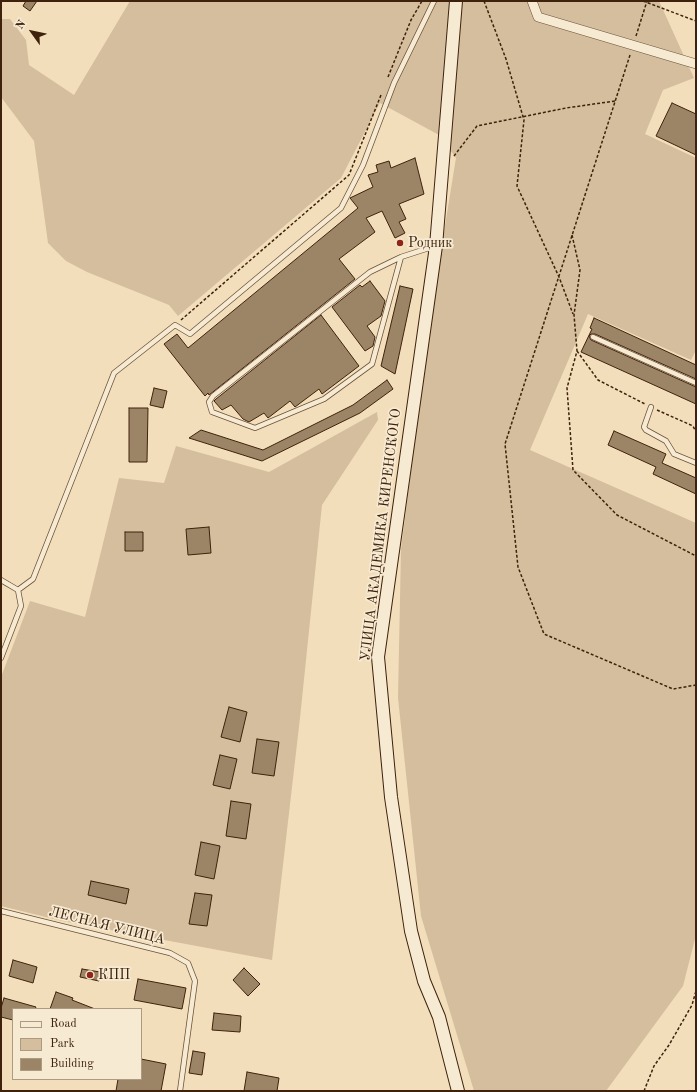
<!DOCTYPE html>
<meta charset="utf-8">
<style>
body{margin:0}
#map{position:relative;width:697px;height:1092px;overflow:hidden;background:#f3debb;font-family:"Old Standard TT",serif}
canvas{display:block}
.frame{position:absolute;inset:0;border:2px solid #3e220c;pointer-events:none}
.legend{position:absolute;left:12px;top:1008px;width:130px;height:72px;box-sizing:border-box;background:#f7ead3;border:1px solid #ad9a83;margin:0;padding:5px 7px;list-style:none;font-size:12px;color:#3e220c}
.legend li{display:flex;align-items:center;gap:8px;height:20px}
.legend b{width:20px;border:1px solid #ad9a83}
.north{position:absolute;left:12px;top:12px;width:40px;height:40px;-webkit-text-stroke:3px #f7ead3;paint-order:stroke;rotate:303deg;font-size:11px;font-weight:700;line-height:16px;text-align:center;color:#3e220c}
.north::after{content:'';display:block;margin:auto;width:14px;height:18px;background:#3e220c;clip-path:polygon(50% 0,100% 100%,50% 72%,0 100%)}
</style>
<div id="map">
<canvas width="697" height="1092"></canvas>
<div class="frame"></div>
<ul class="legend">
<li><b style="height:5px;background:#f7ead3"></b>Road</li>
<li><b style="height:11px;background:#d4be9d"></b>Park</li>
<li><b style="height:11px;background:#9c8467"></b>Building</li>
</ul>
<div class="north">N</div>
</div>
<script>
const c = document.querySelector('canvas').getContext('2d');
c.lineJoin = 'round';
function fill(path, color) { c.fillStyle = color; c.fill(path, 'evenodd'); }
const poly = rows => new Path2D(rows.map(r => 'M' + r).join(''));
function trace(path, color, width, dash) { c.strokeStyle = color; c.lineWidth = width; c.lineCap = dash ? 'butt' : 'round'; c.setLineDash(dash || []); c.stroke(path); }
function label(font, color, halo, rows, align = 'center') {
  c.font = font + ' "Old Standard TT",serif'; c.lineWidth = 3.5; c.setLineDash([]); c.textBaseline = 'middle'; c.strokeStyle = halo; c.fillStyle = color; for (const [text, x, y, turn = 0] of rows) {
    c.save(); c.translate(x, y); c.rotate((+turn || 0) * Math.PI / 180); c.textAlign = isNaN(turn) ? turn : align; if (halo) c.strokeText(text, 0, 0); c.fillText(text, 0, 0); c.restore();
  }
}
fill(poly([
 [130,1,659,1,694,78,663,90,645,134,696,158,696,350,691,360,588,314,530,450,696,523,696,935,683,986,606,1091,474,1091,421,916,398,698,401,549,433,299,456,158,439,135,380,103,341,178,178,316,169,305,87,272,66,261,48,243,34,141,1,97,1,19,10,19,26,40,29,65,74,95],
 [377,412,378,420,322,505,300,718,272,960,62,921,1,906,1,677,30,601,85,617,119,478,164,483,176,446,269,472]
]), '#d4be9d');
const building = poly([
 [26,1,37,1,30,11,23,6,26,1],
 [672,103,696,114,696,155,656,136,672,103],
 [415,158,424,194,399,204,406,219,399,222,405,233,395,238,382,211,366,218,375,232,339,259,355,279,209,395,208,393,205,396,164,344,177,334,188,348,358,208,350,198,373,187,368,175,378,172,376,165,389,161,391,168,415,158],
 [370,281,385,301,381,316,367,326,375,337,373,346,365,351,332,307,360,285,362,287,370,281],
 [400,286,413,289,395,374,381,366,400,286],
 [321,315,359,366,322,394,319,389,295,407,290,401,268,418,264,413,249,422,243,419,231,405,222,410,214,401,216,399,321,315],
 [594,318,696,365,696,379,595,334,591,334,589,336,591,340,696,387,696,404,581,352,592,329,590,328,594,318],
 [387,380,393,389,360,413,262,461,189,438,201,430,263,450,353,405,387,380],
 [154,388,167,391,163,408,150,405,154,388],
 [129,408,148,408,147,462,129,462,129,408],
 [614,431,666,454,662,463,696,478,696,494,653,474,656,467,608,445,614,431],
 [209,527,211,553,188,555,186,529,209,527],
 [125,532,143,532,143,551,125,551,125,532],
 [229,707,247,712,240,742,221,737,229,707],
 [257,739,279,742,274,776,252,773,257,739],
 [220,755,237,759,230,789,213,785,220,755],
 [231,801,251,804,246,839,226,836,231,801],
 [201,842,220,846,214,879,195,875,201,842],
 [91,881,129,889,126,904,88,895,91,881],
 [195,893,212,895,207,926,189,924,195,893],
 [13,960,37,967,33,983,9,976,13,960],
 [244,968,260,984,248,996,233,980,244,968],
 [82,969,100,972,99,981,80,977,82,969],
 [138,979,186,988,182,1009,134,1000,138,979],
 [56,992,73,998,72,1000,95,1009,50,1009,56,992],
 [4,998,36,1007,35,1009,13,1009,13,1020,1,1017,1,1008,4,998],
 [214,1013,241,1016,240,1032,212,1030,214,1013],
 [193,1051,205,1053,202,1075,189,1073,193,1051],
 [141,1059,166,1064,161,1091,116,1091,118,1079,141,1079,141,1059],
 [247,1072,279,1078,277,1091,244,1091,247,1072]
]);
fill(building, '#9c8467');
trace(building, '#3e220c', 1);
const lane = poly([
 [401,257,372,364,324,399,255,428,212,412,209,402,213,396,370,272,401,257,435,246],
 [593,337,696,383],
 [651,407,644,427,646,430,666,441,674,454,696,463],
 [1,580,18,590,21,606,1,658],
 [18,590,33,579,114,373,175,325,190,334,341,208,363,165,394,83,434,1],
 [1,911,170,953,188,963,195,981,180,1091]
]);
const street = poly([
 [532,1,538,17,696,64]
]);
const secondary = poly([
 [456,1,436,246,378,657,391,797,411,931,424,981,439,1017,458,1091]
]);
trace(lane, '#6b5138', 6);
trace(street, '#6b5138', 10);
trace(secondary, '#3e220c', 14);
trace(poly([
 [484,1,506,59,524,120,517,186,559,277,573,314],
 [643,1,696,21],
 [636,36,647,1],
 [630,55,505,444,518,567,544,634,673,689,696,685],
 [388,77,411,20,422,1],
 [454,156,477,126,566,108,615,101],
 [572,235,580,270,574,315,577,351,567,388,573,470,617,515,696,556],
 [181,320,349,175,381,95],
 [577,351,598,380,645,404],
 [657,410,693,426,696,432],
 [644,1091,654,1066,669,1045,692,1005,696,991]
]), '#3e220c', 1.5, [3, 2]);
trace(lane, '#f7ead3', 4.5);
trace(street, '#f7ead3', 9);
trace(secondary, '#f7ead3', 12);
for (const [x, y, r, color] of [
 [400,243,4,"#8f2418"],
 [90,975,4,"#8f2418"]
]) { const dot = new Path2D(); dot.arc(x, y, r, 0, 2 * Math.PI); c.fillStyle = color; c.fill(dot); trace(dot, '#f7ead3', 1.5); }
label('14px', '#3e220c', '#f7ead3', [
 ["Родник",408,243],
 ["КПП",98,975]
], 'left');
label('14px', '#3e220c', '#f7ead3', [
 ["УЛИЦА АКАДЕМИКА КИРЕНСКОГО",381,535,-83],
 ["ЛЕСНАЯ УЛИЦА",107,926,14]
]);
</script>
